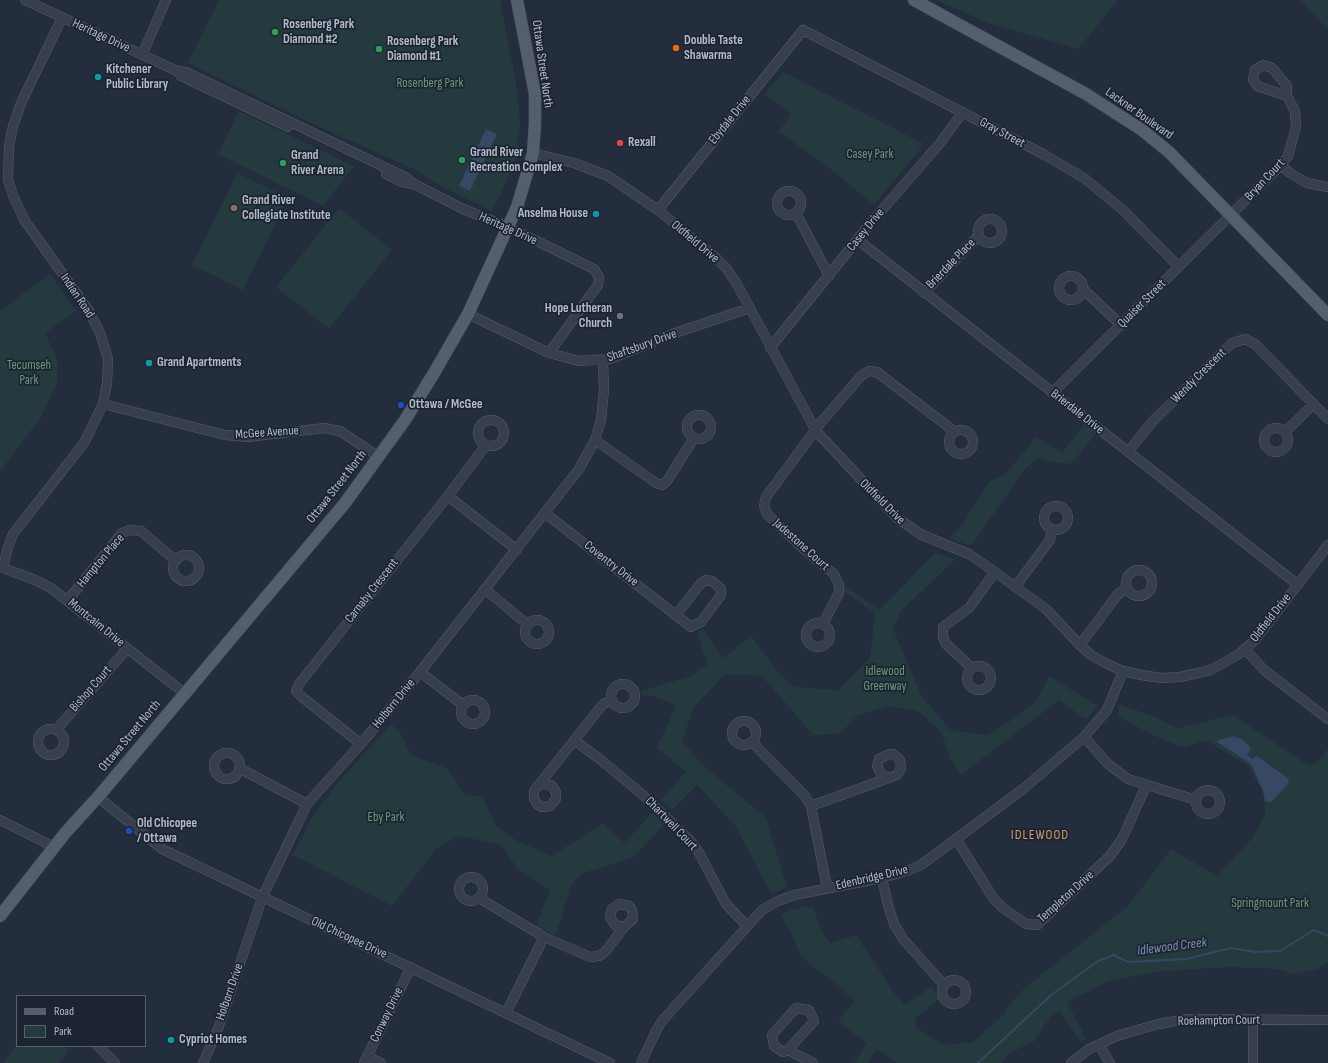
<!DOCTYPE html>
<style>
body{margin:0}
#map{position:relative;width:1328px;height:1063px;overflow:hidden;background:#232d3d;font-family:"Sofia Sans Condensed",sans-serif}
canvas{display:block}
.legend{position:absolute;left:16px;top:995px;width:130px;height:52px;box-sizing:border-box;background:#1c2432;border:1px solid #58606e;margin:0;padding:5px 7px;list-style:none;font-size:12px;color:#b3bac9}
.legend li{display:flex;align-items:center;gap:8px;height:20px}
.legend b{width:20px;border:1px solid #58606e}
</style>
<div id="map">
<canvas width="1328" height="1063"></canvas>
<ul class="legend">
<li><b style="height:5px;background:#555e6d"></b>Road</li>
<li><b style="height:11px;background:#253a3e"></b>Park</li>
</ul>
</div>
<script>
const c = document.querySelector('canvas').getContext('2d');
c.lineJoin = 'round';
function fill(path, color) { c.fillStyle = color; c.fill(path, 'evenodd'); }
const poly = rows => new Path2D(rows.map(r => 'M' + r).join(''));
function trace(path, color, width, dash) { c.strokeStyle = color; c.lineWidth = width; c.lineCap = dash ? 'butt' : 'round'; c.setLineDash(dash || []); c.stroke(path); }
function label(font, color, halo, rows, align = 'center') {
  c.font = font + ' "Sofia Sans Condensed",sans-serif'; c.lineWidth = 3.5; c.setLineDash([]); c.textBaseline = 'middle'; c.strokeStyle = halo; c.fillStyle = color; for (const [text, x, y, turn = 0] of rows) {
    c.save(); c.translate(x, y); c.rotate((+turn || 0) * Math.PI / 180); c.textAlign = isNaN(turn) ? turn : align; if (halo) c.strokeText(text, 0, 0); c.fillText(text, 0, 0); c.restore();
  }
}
fill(poly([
 [219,0,500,0,517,88,520,124,515,163,492,212,434,182,414,169,309,122,188,63],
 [936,0,1118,0,1078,49,988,23],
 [1300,0,1328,0,1328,30],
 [783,72,924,144,874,205,832,170,779,132,791,114,765,94],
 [239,111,354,166,323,206,218,154],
 [237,173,288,197,243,290,192,265],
 [339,208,392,250,329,329,276,287],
 [50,274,76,311,45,333,58,362,57,384,40,419,0,471,0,311],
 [1084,424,1096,433,1071,464,1050,462,1039,457,1024,470,971,546,949,538,962,525,987,484,993,480,1006,474,1036,437,1062,453],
 [935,553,955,559,900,612,893,629,922,697,952,731,987,735,1015,718,1037,700,1049,676,1098,706,1086,720,1059,700,961,775,950,759,942,733,918,711,890,706,858,715,840,734,813,735,762,676,726,674,693,708,682,742,704,766,766,818,787,887,771,894,735,825,697,785,672,810,661,800,686,772,657,748,676,705,654,696,642,695,642,691,691,676,707,665,698,632,703,629,723,658,751,636,777,671,794,687,838,690,870,658,875,613,842,590,842,584,879,610],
 [1118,704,1150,715,1178,728,1233,715,1309,766,1318,761,1328,749,1328,962,1317,969,1293,974,1278,969,1233,967,1163,971,1108,981,1067,1002,1086,1039,1081,1042,1060,1012,1051,1016,1034,1041,1012,1052,1000,1063,898,1063,877,1049,868,1063,854,1063,867,1043,838,1022,854,1001,836,983,816,969,800,955,795,940,781,917,781,915,791,910,809,906,810,908,813,907,821,930,830,943,856,935,894,993,905,1005,931,987,940,998,916,1018,915,1027,944,1045,973,1042,1004,1014,1010,1004,1026,987,1128,906,1171,849,1217,876,1253,837,1265,814,1264,794,1248,766,1206,740,1186,747,1176,745,1147,732,1119,717],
 [391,724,399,731,411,755,448,769,465,795,483,797,496,826,517,841,552,856,603,823,624,843,653,812,665,824,632,858,580,874,570,888,556,935,536,927,550,891,519,870,500,844,458,836,436,849,392,906,293,855,314,814,343,777],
 [17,1044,17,1046,63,1046,69,1050,59,1063,3,1063]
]), '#253a3e');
fill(poly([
 [486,129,497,134,470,191,459,186],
 [1233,736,1243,740,1251,748,1247,755,1252,759,1257,756,1289,779,1288,784,1271,802,1265,801,1263,791,1251,764,1216,741]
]), '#374764');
trace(poly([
 [978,1063,1050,996,1098,961,1114,955,1128,962,1186,959,1231,948,1255,952,1280,951,1314,930,1328,936]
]), '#374764', 2);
const minor = poly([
 [25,0,177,71,186,72,405,177,414,184,463,209,508,227,594,269,599,277,598,285,549,353],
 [142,55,166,0],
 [177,71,181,76,288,127],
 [533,153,574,163,608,176,658,210,714,256,726,268,737,284,816,431,897,518,922,535,969,554,995,572,1046,609,1080,645,1091,655,1105,663,1123,671,1141,675,1161,678,1180,677,1211,670,1239,654,1256,639,1328,545],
 [1281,165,1290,173,1307,183,1328,187],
 [386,174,402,182,413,184],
 '777 203a12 12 0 1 1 24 0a12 12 0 1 1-24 0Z',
 [658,210,803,30,1043,154,1084,178,1123,210,1179,267],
 [796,213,829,276],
 '978 231a12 12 0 1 1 24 0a12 12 0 1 1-24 0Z',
 [858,240,1297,584],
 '1059 288a12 12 0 1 1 24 0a12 12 0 1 1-24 0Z',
 [1083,289,1121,325],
 [924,293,979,235],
 [468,314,549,353,579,361,610,359,678,332,750,308],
 [770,348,870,224,940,143,963,112],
 [1052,393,1281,165,1288,156,1296,127,1295,111,1287,96,1257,86,1253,79,1255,70,1263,65,1272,68,1287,86,1287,96],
 [103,404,225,435,248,437,324,428,340,431,379,457],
 '687 427a12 12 0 1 1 24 0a12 12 0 1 1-24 0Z',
 '478 433a13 13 0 1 1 26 0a13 13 0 1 1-26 0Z',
 '1264 440a12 12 0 1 1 24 0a12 12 0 1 1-24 0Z',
 '949 442a12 12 0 1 1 24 0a12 12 0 1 1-24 0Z',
 [1285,432,1314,404],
 [595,440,656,483,662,485,667,481,694,438],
 [1128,452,1152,422,1232,343,1245,339,1255,344,1328,419],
 [448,496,486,445],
 '1044 518a12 12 0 1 1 24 0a12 12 0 1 1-24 0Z',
 [545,513,691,627,701,622,721,595,721,589,712,581,706,580,701,583,676,615],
 '173 568a13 13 0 1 1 26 0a13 13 0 1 1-26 0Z',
 [0,567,33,579,51,588,184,693],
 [3,567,8,547,13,534,84,443,103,404,107,383,108,359,100,333,89,311,25,221,14,198,8,180,9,146,13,126,21,103,62,18],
 '1126 583a13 13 0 1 1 26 0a13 13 0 1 1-26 0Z',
 [1015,587,1050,540,1052,529],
 [486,590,528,625],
 [68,600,122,533,129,530,141,531,176,561],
 '525 632a12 12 0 1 1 24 0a12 12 0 1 1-24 0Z',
 '806 635a12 12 0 1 1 24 0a12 12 0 1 1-24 0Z',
 [823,624,839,593,839,585,834,574,805,550,767,514,764,506,766,497,822,421,861,376,869,371,877,372,890,382,950,428,953,433],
 [1080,645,1118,594,1127,588],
 [1245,649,1264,670,1328,719],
 '967 678a12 12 0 1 1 24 0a12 12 0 1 1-24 0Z',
 [972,668,946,644,943,638,943,627,969,608,995,572],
 [420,672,463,705],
 '611 696a12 12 0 1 1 24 0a12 12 0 1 1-24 0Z',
 '461 712a12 12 0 1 1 24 0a12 12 0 1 1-24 0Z',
 '732 733a12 12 0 1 1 24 0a12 12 0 1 1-24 0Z',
 '38 742a13 13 0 1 1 26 0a13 13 0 1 1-26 0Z',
 [56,730,127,649],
 [1084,737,1108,764,1128,779,1196,800],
 [574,740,601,760,644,796,689,839,697,849,726,904,747,926],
 [752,742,805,796,811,806,827,888],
 [361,744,302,697,296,691,299,684,448,496,517,550],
 '214 766a13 13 0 1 1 26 0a13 13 0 1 1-26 0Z',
 [239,768,307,804],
 [541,784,551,785,556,792,556,799,550,806,542,807,538,805,534,799,534,791,603,704,612,701],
 '1196 802a12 12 0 1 1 24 0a12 12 0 1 1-24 0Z',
 [98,797,162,849,610,1063],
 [811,806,897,775,901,768,900,760,893,754,889,754,879,759,877,766,881,774,889,778],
 [0,820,54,847],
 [956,839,994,899,1003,908,1026,924,1037,925,1110,856,1122,839,1146,786],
 '459 889a12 12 0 1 1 24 0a12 12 0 1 1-24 0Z',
 [882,878,888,905,894,924,903,939,944,985],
 [479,898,544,937,590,957,599,956,605,952,624,927,633,919,632,910,629,906,619,904,612,909,610,917,615,925,624,927],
 '942 992a12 12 0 1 1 24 0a12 12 0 1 1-24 0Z',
 [506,1013,544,937],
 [1253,1020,1253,1063],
 [1099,1045,1110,1063],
 [98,1046,115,1063],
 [788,1050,814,1021,809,1010,796,1008,772,1035,774,1046,783,1052,788,1050,813,1063],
 [367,1056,381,1063],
 [203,1063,218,1029,262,898,307,804,366,738,420,672,579,469,595,440,601,420,604,390,603,361],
 [364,1063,411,967],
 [641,1063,656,1031,662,1021,762,910,778,901,794,895,882,878,909,870,921,865,1023,789,1084,737,1107,710,1123,671],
 [1071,1063,1089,1049,1117,1036,1158,1024,1188,1019,1328,1020]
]);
const major = poly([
 [914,0,1086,94,1142,130,1169,152,1328,315],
 [0,916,66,832,98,797,345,503,405,420,434,373,468,314,517,207,533,153,535,124,535,94,517,0]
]);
trace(minor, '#555d6b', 10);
trace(major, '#404856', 13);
trace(minor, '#373f4d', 9);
trace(major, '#555e6d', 12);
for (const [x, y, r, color] of [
 [275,32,4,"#2e9e5b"],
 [676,48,4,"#e8710a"],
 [379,49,4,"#2e9e5b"],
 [98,77,4,"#0f9aa8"],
 [620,143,4,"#e0444e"],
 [462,160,4,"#2e9e5b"],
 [283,163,4,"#2e9e5b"],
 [234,208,4,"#8d6e63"],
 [596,214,4,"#0f9aa8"],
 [620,316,4,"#6b7280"],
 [149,363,4,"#0f9aa8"],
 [401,405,4,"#1a4fb4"],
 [129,831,4,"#1a4fb4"],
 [171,1040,4,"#0f9aa8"]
]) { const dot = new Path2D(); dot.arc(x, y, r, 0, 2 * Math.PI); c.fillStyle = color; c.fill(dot); trace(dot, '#1c2432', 1.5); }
label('bold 13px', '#b3bac9', '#1c2432', [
 ["Rosenberg Park",283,25],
 ["Diamond #2",283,40],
 ["Double Taste",684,41],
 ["Shawarma",684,56],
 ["Rosenberg Park",387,42],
 ["Diamond #1",387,57],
 ["Kitchener",106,70],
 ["Public Library",106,85],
 ["Rexall",628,143],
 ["Grand River",470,153],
 ["Recreation Complex",470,168],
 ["Grand",291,156],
 ["River Arena",291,171],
 ["Grand River",242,201],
 ["Collegiate Institute",242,216],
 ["Anselma House",588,214,"right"],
 ["Hope Lutheran",612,309,"right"],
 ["Church",612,324,"right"],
 ["Grand Apartments",157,363],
 ["Ottawa / McGee",409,405],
 ["Old Chicopee",137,824],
 ["/ Ottawa",137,839],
 ["Cypriot Homes",179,1040]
], 'left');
label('13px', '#b3bac9', '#1c2432', [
 ["Heritage Drive",101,36,25],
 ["Ottawa Street North",542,64,82],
 ["Lackner Boulevard",1139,114,35],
 ["Ebydale Drive",730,120,-51],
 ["Gray Street",1002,133,28],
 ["Bryan Court",1265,180,-47],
 ["Heritage Drive",508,229,24],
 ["Casey Drive",866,230,-51],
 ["Oldfield Drive",695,242,40],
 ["Brierdale Place",951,264,-46],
 ["Indian Road",77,296,56],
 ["Quaiser Street",1142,304,-45],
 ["Shaftsbury Drive",642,346,-20],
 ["Wendy Crescent",1199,376,-45],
 ["Brierdale Drive",1077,412,38],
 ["McGee Avenue",267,433,-4],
 ["Ottawa Street North",337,487,-52],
 ["Oldfield Drive",882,502,45],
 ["Jadestone Court",801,545,42],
 ["Hampton Place",101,561,-50],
 ["Coventry Drive",611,564,38],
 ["Carnaby Crescent",372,591,-52],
 ["Oldfield Drive",1271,618,-52],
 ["Montcalm Drive",96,623,39],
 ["Bishop Court",91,689,-49],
 ["Holborn Drive",394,704,-51],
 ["Ottawa Street North",130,736,-50],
 ["Chartwell Court",671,824,46],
 ["Edenbridge Drive",872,878,-13],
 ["Templeton Drive",1066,897,-42],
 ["Old Chicopee Drive",349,938,25],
 ["Holborn Drive",230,992,-71],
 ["Conway Drive",387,1015,-64],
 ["Roehampton Court",1219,1021,-1]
]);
label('13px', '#6a9a78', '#1c2432', [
 ["Rosenberg Park",430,84],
 ["Casey Park",870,155],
 ["Tecumseh",29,366],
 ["Park",29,381],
 ["Idlewood",885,672],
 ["Greenway",885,687],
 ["Eby Park",386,818],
 ["Springmount Park",1270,904]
]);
c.letterSpacing = '1px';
label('14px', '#d59c61', '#1c2432', [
 ["IDLEWOOD",1040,835]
]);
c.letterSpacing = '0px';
label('italic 14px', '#7b8eb1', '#1c2432', [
 ["Idlewood Creek",1172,947,-7]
]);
</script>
